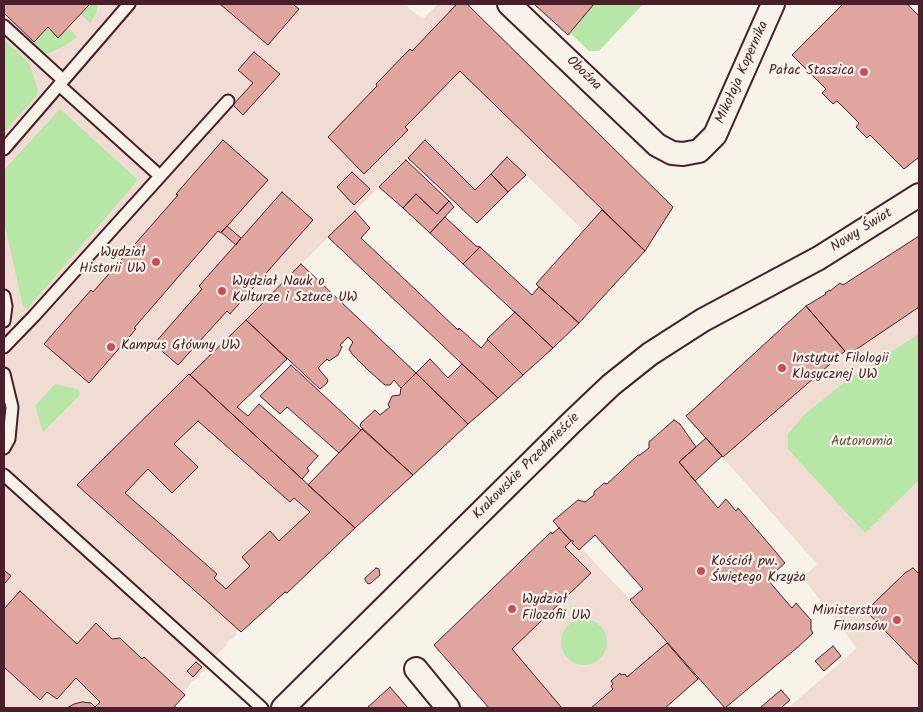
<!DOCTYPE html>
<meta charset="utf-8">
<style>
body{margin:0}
#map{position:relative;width:923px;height:712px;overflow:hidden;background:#f7f3e8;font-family:Kalam,sans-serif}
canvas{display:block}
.frame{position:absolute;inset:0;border:5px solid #4a1f2b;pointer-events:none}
</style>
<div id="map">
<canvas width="923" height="712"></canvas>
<div class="frame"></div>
</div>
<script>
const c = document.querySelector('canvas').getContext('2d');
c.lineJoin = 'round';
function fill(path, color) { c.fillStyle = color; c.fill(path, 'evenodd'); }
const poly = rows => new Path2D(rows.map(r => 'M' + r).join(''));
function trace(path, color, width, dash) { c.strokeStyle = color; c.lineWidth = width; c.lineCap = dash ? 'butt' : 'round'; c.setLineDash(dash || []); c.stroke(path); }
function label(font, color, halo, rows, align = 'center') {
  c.font = font + ' Kalam,sans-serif'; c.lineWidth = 4.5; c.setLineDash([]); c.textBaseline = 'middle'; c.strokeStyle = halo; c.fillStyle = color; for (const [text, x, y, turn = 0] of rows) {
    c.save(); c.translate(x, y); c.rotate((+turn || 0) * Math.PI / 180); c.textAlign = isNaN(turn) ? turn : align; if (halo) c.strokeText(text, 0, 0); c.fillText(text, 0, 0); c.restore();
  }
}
fill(poly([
 [4,4,293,4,299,9,303,4,404,4,423,19,438,4,467,4,673,207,645,251,603,210,584,231,526,175,477,223,408,158,190,375,355,528,287,593,285,592,241,632,237,631,235,633,237,634,232,639,231,638,226,643,227,645,210,661,205,667,206,668,195,680,192,681,187,689,185,688,185,695,173,708,4,708],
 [919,236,919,708,788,708,857,648,803,578,817,564,686,416,806,306,826,294,825,293,830,290,831,291,840,283,843,285],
 [559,528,571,540,574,541,572,543,581,547,605,574,622,591,667,643,627,677,625,674,620,674,611,681,613,684,611,686,613,689,591,708,489,708,434,645,551,532,552,534]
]), '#f0dcd2');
fill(poly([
 [88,4,98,4,96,14,90,23,80,14,89,5],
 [594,4,643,4,599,51,589,51,570,33],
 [48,27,58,38,67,27,77,37,66,45,45,55,40,54,30,46],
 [4,40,29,63,38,90,37,95,4,133],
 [60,109,138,180,27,309,23,306,4,222,4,170],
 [919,334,919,480,865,533,788,449,788,434,804,415,847,380],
 [55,384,77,389,80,392,79,396,43,432,35,406],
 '561 642a23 23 0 1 1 46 0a23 23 0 1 1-46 0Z'
]), '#b6e7a7');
const building = poly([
 [4,4,88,4,89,5,58,38,48,27,34,42,4,13,4,4],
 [220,4,293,4,299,9,268,45,220,4],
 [457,4,467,4,673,207,645,251,460,71,405,127,408,130,364,174,328,137,377,86,376,84,410,49,412,51,457,4],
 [534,4,594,4,568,35,534,4],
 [843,4,905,4,906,5,907,4,919,16,919,157,904,169,870,135,867,138,856,127,859,123,837,101,833,104,822,93,826,89,792,55,843,4],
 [254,52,280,74,243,115,233,105,253,83,238,70,254,52],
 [223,140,268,180,221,233,218,231,134,328,136,329,89,383,44,344,91,290,93,292,178,195,176,194,223,140],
 [425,140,475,190,491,174,508,192,477,223,408,158,425,140],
 [507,157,526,175,508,192,491,174,507,157],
 [406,160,449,201,437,214,416,194,403,208,379,187,406,160],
 [352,172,370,189,354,205,337,187,352,172],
 [282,192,313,220,230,314,227,311,178,365,154,344,202,289,199,286,282,192],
 [416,194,437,214,449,201,454,207,430,233,403,208,416,194],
 [602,210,645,251,579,323,536,284,602,210],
 [355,211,370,228,361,238,458,330,459,328,481,348,488,340,523,375,498,398,328,237,355,211],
 [445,217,476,246,480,247,463,264,430,233,445,217],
 [227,226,241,238,236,245,221,232,227,226],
 [919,236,919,307,848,355,806,306,826,294,825,293,830,290,830,291,840,283,843,285,919,236],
 [480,247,532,295,539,287,579,323,553,348,463,264,480,247],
 [301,264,416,373,401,388,394,380,390,385,385,385,369,371,352,354,349,349,353,342,348,337,340,345,342,347,338,355,329,361,327,359,318,368,328,380,327,383,320,389,246,320,301,264],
 [806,306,845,351,723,457,686,416,806,306],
 [515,312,553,348,523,375,487,339,515,312],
 [246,320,287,359,237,407,248,416,259,404,318,456,307,468,309,471,302,479,190,375,246,320],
 [430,359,448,378,462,364,498,398,468,424,416,373,430,359],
 [291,365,361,430,339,453,287,407,280,414,260,396,291,365],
 [416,373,468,424,413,475,360,426,361,423,375,410,380,415,390,407,388,405,392,396,400,395,401,388,416,373],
 [189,374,355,528,287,593,285,592,241,632,77,485,189,374],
 [198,421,290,502,294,498,310,512,279,541,270,531,242,557,250,566,226,589,214,578,217,574,125,493,148,469,172,493,198,467,174,444,198,421],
 [674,420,680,424,696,447,679,462,718,508,726,499,736,511,738,508,775,551,785,563,767,579,792,608,796,603,811,620,811,630,813,633,798,647,725,708,630,600,643,589,595,535,579,550,572,543,574,541,571,541,553,521,578,500,585,502,594,495,594,492,604,483,607,484,638,455,640,455,649,448,649,442,674,420],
 [362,429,413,475,355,528,308,485,362,429],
 [706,438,722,456,695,481,679,462,706,438],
 [559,528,571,541,565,547,591,573,512,649,562,708,489,708,434,645,551,532,552,534,559,528],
 [376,568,379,569,380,575,371,583,368,584,365,580,365,578,376,568],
 [913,568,919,574,919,666,867,612,873,604,905,573,913,568],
 [4,570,11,576,4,584,4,570],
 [20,591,77,644,96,623,112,639,120,638,142,659,144,657,185,695,173,708,67,708,74,704,82,702,91,703,95,707,100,702,76,678,57,699,47,692,40,700,4,667,4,609,20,591],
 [667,643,698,679,665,708,591,708,613,689,611,686,613,684,611,681,620,673,621,675,625,674,627,677,667,643],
 [833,646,841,656,824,671,815,661,833,646],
 [196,662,202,667,193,677,187,671,196,662],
 [390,687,408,708,367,708,390,687],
 [781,690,790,700,781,708,762,708,761,707,781,690]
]);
fill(building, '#dfa59e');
trace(building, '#4a1f2b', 1);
const lane = poly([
 [4,26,63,80],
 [59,85,160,176],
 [4,149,129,4],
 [4,296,6,306,4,321],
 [4,347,34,316,228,101],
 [4,374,12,407,9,439,4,448],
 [4,475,262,708]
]);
const street = poly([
 [509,4,657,145,672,153,683,154,699,151,715,135,773,4],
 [416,669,448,708],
 [283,708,572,422,611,385,650,354,703,320,819,258,919,195]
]);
trace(lane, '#4a1f2b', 15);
trace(street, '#4a1f2b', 26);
trace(lane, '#f7f3e8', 11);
trace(street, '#f7f3e8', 22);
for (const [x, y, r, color] of [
 [864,72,5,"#d1495b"],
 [156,262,5,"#d1495b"],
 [222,291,5,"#d1495b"],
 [111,347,5,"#d1495b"],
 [782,368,5,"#d1495b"],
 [701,571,5,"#d1495b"],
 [512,609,5,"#d1495b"],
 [897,620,5,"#d1495b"]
]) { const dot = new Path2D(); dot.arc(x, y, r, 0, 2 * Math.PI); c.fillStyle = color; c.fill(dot); trace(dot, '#f7f3e8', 2); }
label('14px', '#4a1f2b', '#f7f3e8', [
 ["Pałac Staszica",854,72,"right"],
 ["Wydział",146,254,"right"],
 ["Historii UW",146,270,"right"],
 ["Wydział Nauk o",232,283],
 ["Kulturze i Sztuce UW",232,299],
 ["Kampus Główny UW",121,347],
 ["Instytut Filologii",792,360],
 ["Klasycznej UW",792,376],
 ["Kościół pw.",711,563],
 ["Świętego Krzyża",711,579],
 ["Wydział",522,601],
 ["Filozofii UW",522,617],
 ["Ministerstwo",887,612,"right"],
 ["Finansów",887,628,"right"]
], 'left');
label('14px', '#4a1f2b', '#f7f3e8', [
 ["Mikołaja Kopernika",743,73,-66],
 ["Oboźna",583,74,44],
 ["Nowy Świat",862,231,-32],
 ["Krakowskie Przedmieście",527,467,-45]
]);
label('14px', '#65514a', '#f7f3e8', [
 ["Autonomia",862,443]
]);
</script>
